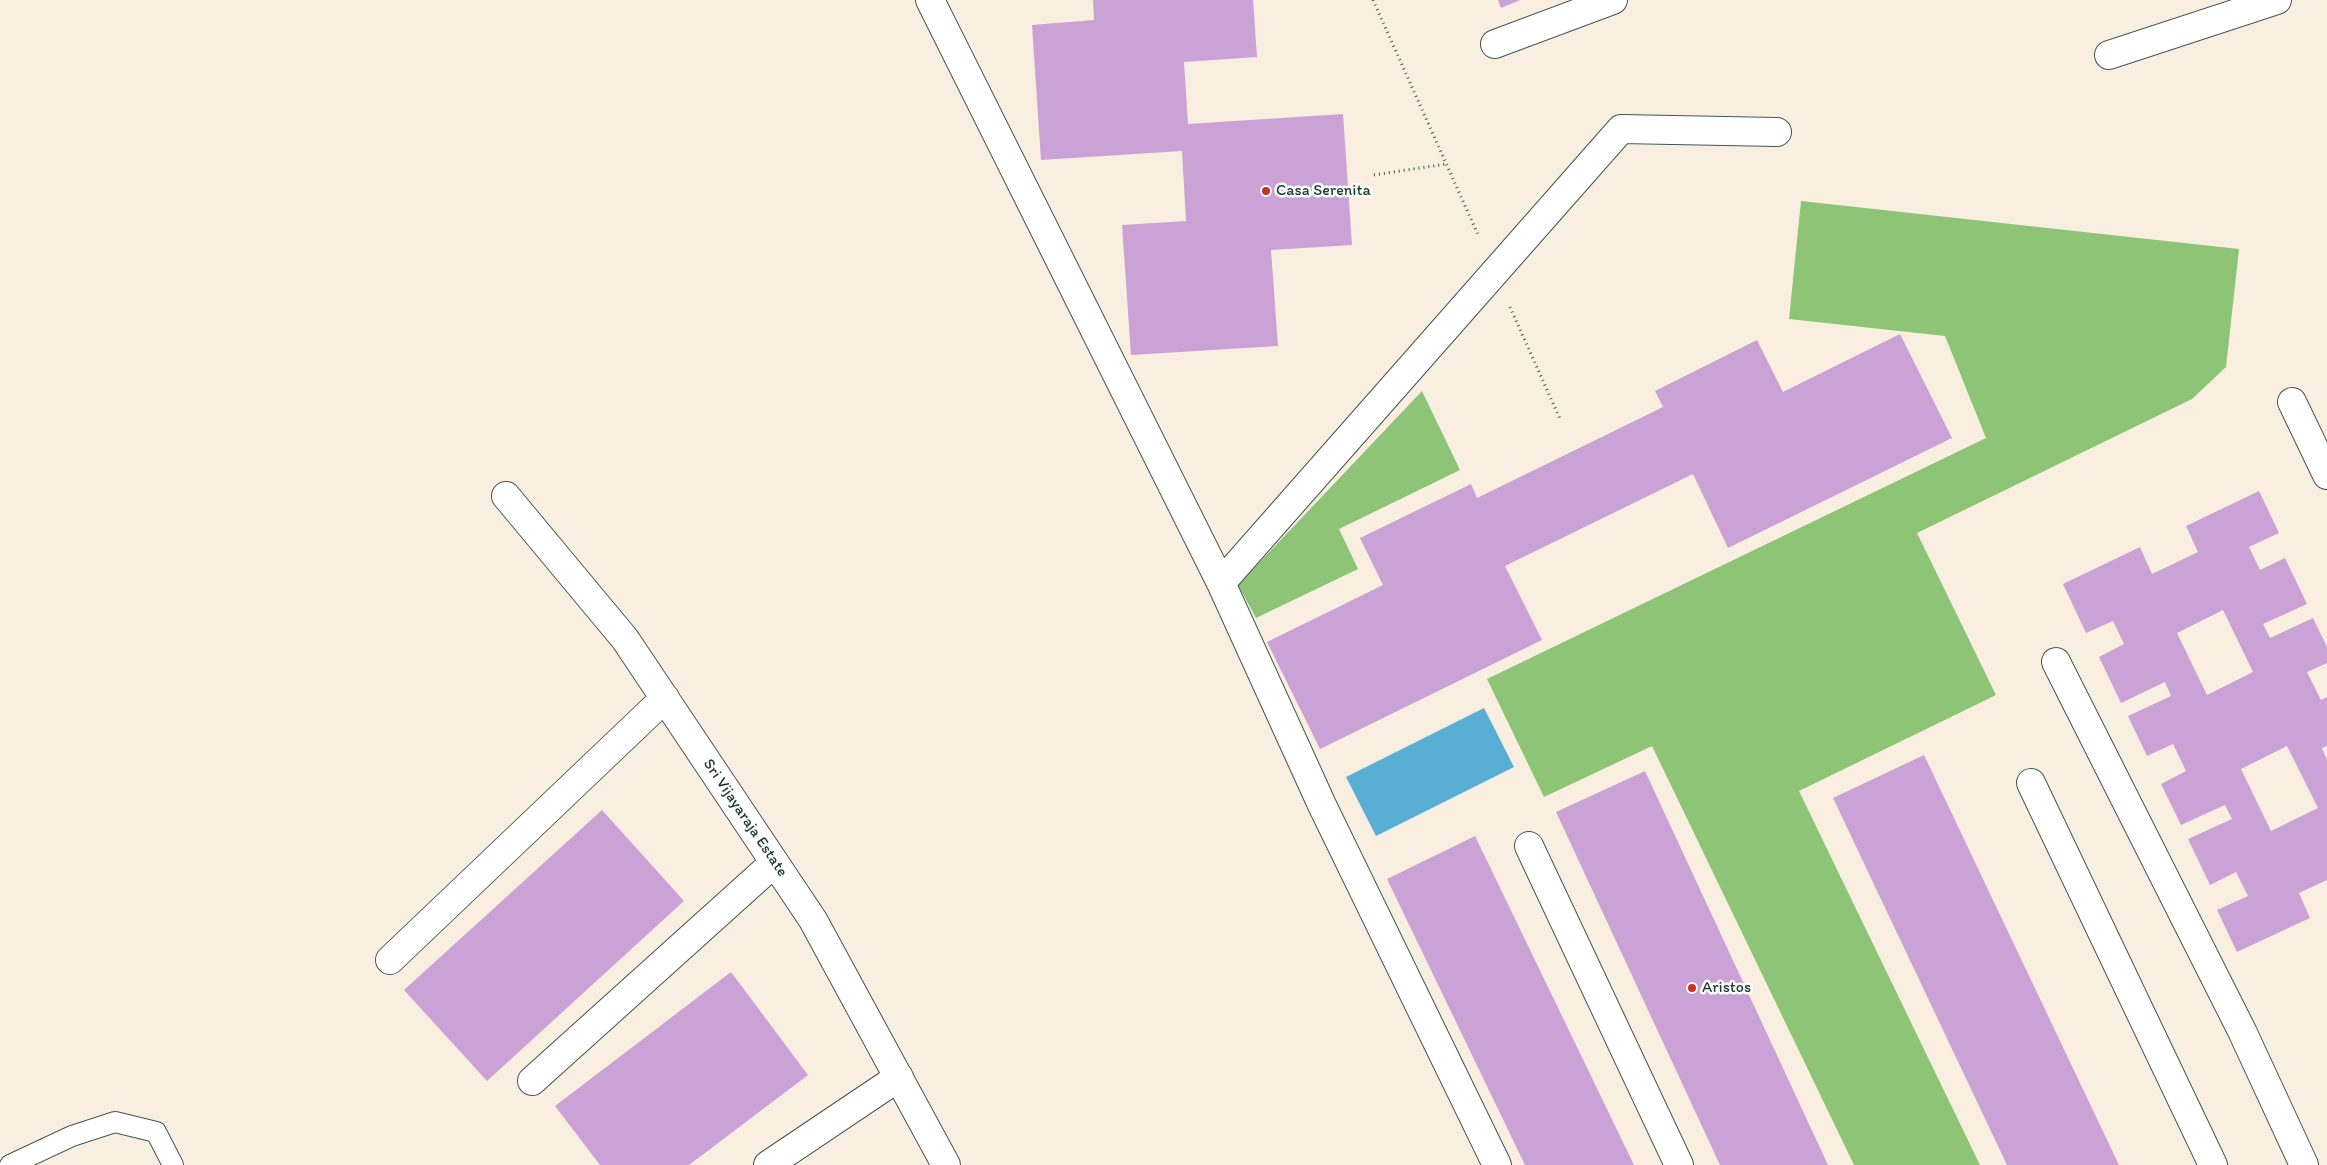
<!DOCTYPE html>
<style>
body{margin:0}
canvas{display:block;background:#f9efe1}
</style>
<canvas width="2327" height="1165"></canvas>
<script>
const c = document.querySelector('canvas').getContext('2d');
c.lineJoin = 'round';
function fill(path, color) { c.fillStyle = color; c.fill(path, 'evenodd'); }
const poly = rows => new Path2D(rows.map(r => 'M' + r).join(''));
function trace(path, color, width, dash) { c.strokeStyle = color; c.lineWidth = width; c.lineCap = dash ? 'butt' : 'round'; c.setLineDash(dash || []); c.stroke(path); }
function label(font, color, halo, rows, align = 'center') {
  c.font = font + ' Itim,sans-serif'; c.lineWidth = 5; c.setLineDash([]); c.textBaseline = 'middle'; c.strokeStyle = halo; c.fillStyle = color; for (const [text, x, y, turn = 0] of rows) {
    c.save(); c.translate(x, y); c.rotate((+turn || 0) * Math.PI / 180); c.textAlign = isNaN(turn) ? turn : align; if (halo) c.strokeText(text, 0, 0); c.fillText(text, 0, 0); c.restore();
  }
}
fill(poly([
 [1801,201,2239,249,2226,367,2192,399,1917,533,1996,695,1799,791,1980,1165,1854,1165,1652,746,1544,797,1487,679,1986,438,1945,336,1789,319],
 [1422,391,1460,470,1339,529,1358,569,1256,618,1238,585]
]), '#8ec476');
fill(poly([
 [1484,708,1514,767,1376,836,1346,777]
]), '#58aed4');
fill(poly([
 [1093,0,1253,0,1257,57,1184,62,1188,124,1343,114,1352,245,1271,250,1278,346,1131,355,1122,225,1186,221,1182,151,1041,160,1032,25,1094,20],
 [1498,0,1520,0,1501,8],
 [1900,334,1952,438,1728,548,1693,474,1505,566,1542,640,1320,749,1267,642,1383,585,1360,538,1471,484,1477,498,1663,407,1655,391,1757,340,1783,392],
 [2259,491,2279,533,2249,547,2260,570,2285,558,2307,604,2263,624,2270,638,2313,618,2327,647,2327,663,2307,672,2321,700,2327,697,2327,746,2322,748,2327,760,2327,880,2299,893,2310,918,2237,952,2217,910,2248,896,2236,872,2210,885,2188,839,2232,819,2225,805,2181,825,2161,784,2186,771,2173,744,2147,756,2128,716,2171,696,2165,682,2121,703,2099,657,2124,644,2113,621,2086,633,2063,584,2140,547,2152,574,2198,552,2186,526],
 [2223,610,2253,672,2207,695,2177,633],
 [2287,746,2318,808,2271,831,2241,769],
 [1924,755,2119,1165,2007,1165,1833,798],
 [1645,771,1828,1165,1720,1165,1556,812],
 [602,810,684,901,487,1081,404,990],
 [1475,836,1634,1165,1525,1165,1387,879],
 [731,972,808,1075,689,1165,600,1165,555,1106]
]), '#cba2d5');
const service = poly([
 [10,1165,72,1136,115,1122,156,1132,173,1165]
]);
const minor = poly([
 [930,0,1221,583],
 [1495,44,1613,0],
 [2109,55,2277,0],
 [2292,402,2327,475],
 [506,496,625,639,813,920,946,1165],
 [2056,662,2242,1031,2304,1165],
 [2031,783,2213,1165],
 [1529,846,1679,1165],
 [390,960,665,698],
 [532,1081,774,863],
 [768,1165,899,1077],
 [1497,1165,1322,805,1221,583,1621,129,1777,132]
]);
trace(service, '#40584e', 22);
trace(minor, '#40584e', 30);
trace(poly([
 [1373,0,1479,237],
 [1374,175,1446,164],
 [1510,307,1560,419]
]), '#40584e', 3, [1, 4]);
trace(service, '#fff', 20);
trace(minor, '#fff', 28);
for (const [x, y, r, color] of [
 [1266,191,5,"#c8321e"],
 [1692,988,5,"#c8321e"]
]) { const dot = new Path2D(); dot.arc(x, y, r, 0, 2 * Math.PI); c.fillStyle = color; c.fill(dot); trace(dot, '#fff', 2); }
label('16px', '#1f3d34', '#fff', [
 ["Casa Serenita",1276,191],
 ["Aristos",1702,988]
], 'left');
label('16px', '#1f3d34', '#fff', [
 ["Sri Vijayaraja Estate",745,818,56]
]);
</script>
